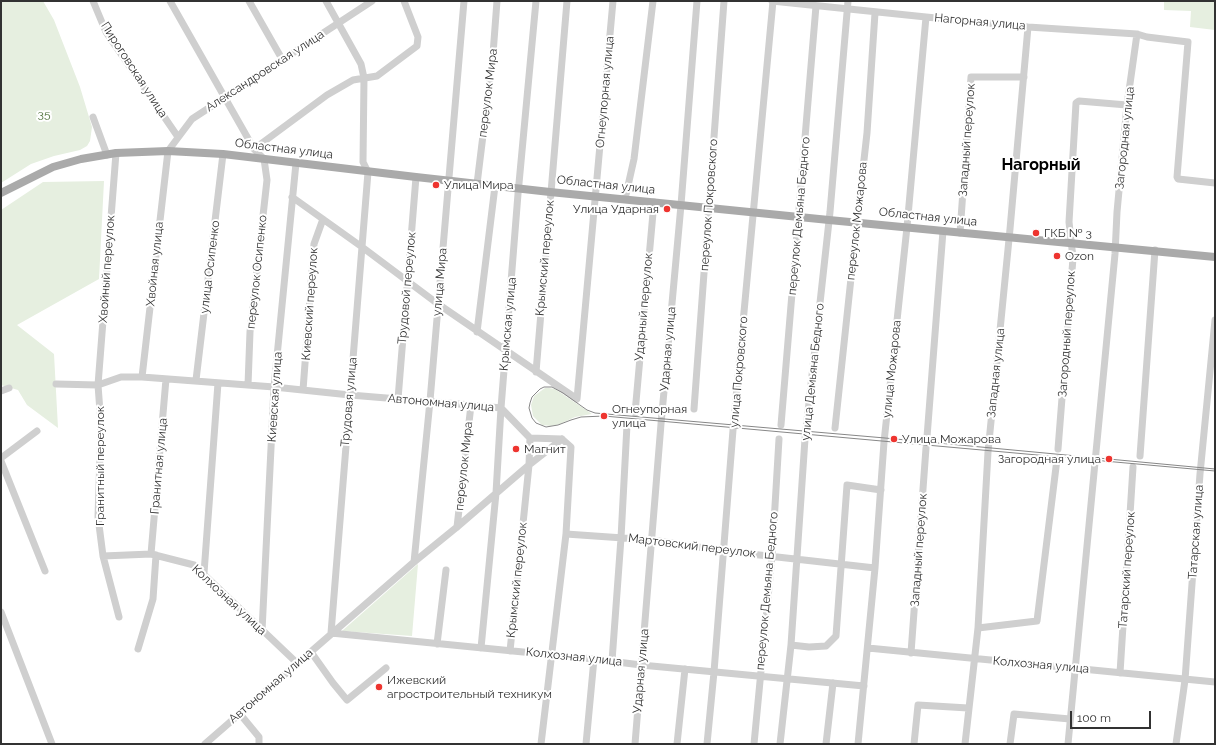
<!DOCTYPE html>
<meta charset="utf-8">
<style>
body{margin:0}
#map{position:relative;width:1216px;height:745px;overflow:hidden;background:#fff;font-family:Raleway,sans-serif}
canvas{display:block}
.frame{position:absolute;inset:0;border:2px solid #323232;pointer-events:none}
.scale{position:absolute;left:1070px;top:711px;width:81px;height:18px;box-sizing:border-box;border:2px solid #323232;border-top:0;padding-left:5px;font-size:12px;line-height:14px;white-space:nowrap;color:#323232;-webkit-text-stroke:3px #fff;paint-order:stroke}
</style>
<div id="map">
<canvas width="1216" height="745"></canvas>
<div class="frame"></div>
<div class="scale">100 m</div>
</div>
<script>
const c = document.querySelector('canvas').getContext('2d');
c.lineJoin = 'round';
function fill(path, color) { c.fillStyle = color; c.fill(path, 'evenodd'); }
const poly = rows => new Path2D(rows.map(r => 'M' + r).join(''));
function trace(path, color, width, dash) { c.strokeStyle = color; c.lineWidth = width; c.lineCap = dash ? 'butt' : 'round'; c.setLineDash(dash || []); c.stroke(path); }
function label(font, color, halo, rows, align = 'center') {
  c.font = font + ' Raleway,sans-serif'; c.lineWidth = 4; c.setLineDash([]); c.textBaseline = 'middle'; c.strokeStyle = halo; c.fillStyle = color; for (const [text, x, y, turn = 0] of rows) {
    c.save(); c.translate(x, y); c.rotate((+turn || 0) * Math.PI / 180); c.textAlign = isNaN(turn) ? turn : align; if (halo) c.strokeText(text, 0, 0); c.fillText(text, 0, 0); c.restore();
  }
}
fill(poly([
 [1,1,43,1,54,20,80,87,92,127,90,141,87,146,80,150,54,156,31,164,1,183],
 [1164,1,1215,1,1215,30,1190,27,1191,11,1164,10],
 [104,181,99,279,17,325,54,354,58,428,27,405,18,390,1,385,1,210,43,182],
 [545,388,549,388,555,389,592,414,575,417,560,424,551,426,542,425,533,416,531,405,534,396],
 [418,564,412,636,342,631]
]), '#e6efe0');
trace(poly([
 [93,1,106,32,178,137],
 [170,1,254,149,264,159,267,180,250,332,248,385],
 [249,1,282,59],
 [326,1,361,64,364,78,363,162,368,172,331,633],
 [772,1,926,17,1028,27,1137,34,1147,37,1188,42,1177,177,1178,179,1215,183],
 [93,117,107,155],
 [254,149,327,95,353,80,377,76,417,46,418,37,404,1],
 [116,153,98,385,101,425,98,517,103,556,119,617],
 [477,184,493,54,497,1],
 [292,197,362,247,438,304,577,399,613,1],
 [625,199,634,159,653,1],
 [960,233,971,77,1024,77],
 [477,332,495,186],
 [536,372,567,1],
 [142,377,168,151,192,119,372,1],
 [196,380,223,154],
 [56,384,98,385,121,377,142,377,274,387,350,395,471,405,501,408,530,438,562,439],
 [303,390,314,244,323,219],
 [1,391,9,388],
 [398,399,416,177],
 [694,409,724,1],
 [635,413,654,202],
 [781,425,816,6],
 [835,428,857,222,867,133,875,13],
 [927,437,943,231],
 [1058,449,1073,258,1069,222,1076,103,1079,101,1127,105],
 [1140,456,1155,250],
 [1,458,37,431],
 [1,461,45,571],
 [457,527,471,405],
 [566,534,652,540,724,551,875,568],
 [151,554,166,379],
 [103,556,151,554,194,565,298,664],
 [414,562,430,401,464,1],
 [204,573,218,383],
 [1,612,52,744],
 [978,628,1037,621,1057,459],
 [262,631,274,387,296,163],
 [331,633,594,659,641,665,864,686],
 [437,644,446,570],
 [791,645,809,647,826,646,836,636,847,485,881,490],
 [481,648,496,493,501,408,518,194,536,1],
 [868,648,1215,682],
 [138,649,153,599,156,555],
 [510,651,529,465,530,438],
 [311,652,333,683,347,700,386,668],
 [911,653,926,448],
 [612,661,621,538,627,425],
 [1120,673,1133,467],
 [240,714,259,737,259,744],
 [205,744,414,562,457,527,529,465,562,439],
 [541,744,566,534,571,447,562,439],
 [586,744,594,659],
 [635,744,661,424,681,205,697,1],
 [677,744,685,669],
 [707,744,714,672,733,430,773,1],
 [754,744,772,556,779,439],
 [780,744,791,645,805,439,830,212,848,1],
 [826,744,833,683],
 [858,744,875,568,884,442,907,227,926,17],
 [914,744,918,705,968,708],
 [965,744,978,628,988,452,1010,229,1028,27],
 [1010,744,1014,714,1070,719],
 [1068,744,1115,254,1117,212,1127,105,1137,34],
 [1176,744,1185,680,1200,474,1215,320]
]), '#cfcfcf', 7);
trace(poly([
 [1,193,53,167,81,159,116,153,168,151,223,154,416,177,550,192,829,220,1215,257]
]), '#aaa', 8);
trace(poly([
 [1215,469,885,438,595,413,587,410,563,393,552,387,544,387,540,389,532,397,530,403,529,408,532,418,536,423,546,427,558,425,571,420,581,417,604,416,1215,471]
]), '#878787', 1);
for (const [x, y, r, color] of [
 [436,185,4,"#ee342f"],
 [667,209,4,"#ee342f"],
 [1036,233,4,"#ee342f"],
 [1057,256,4,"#ee342f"],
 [604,416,4,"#ee342f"],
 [894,439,4,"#ee342f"],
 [516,449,4,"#ee342f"],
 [1109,459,4,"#ee342f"],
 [379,687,4,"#ee342f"]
]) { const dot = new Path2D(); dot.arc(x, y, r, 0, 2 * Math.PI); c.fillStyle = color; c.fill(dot); trace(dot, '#fff', 1.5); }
label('12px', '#323232', '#fff', [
 ["Нагорная улица",980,22,5],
 ["Пироговская улица",134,70,57],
 ["Александровская улица",265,71,-33],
 ["Огнеупорная улица",605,92,-85],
 ["переулок Мира",488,93,-83],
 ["Загородная улица",1125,138,-84],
 ["Западный переулок",967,140,-86],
 ["Областная улица",284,149,7],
 ["Областная улица",606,185,6],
 ["переулок Покровского",709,205,-86],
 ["переулок Демьяна Бедного",799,216,-85],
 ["Областная улица",928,217,6],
 ["переулок Можарова",857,221,-84],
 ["Крымский переулок",545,258,-85],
 ["Хвойная улица",155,264,-84],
 ["улица Осипенко",210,267,-83],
 ["Хвойный переулок",107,269,-86],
 ["переулок Осипенко",257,272,-84],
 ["улица Мира",440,282,-85],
 ["Трудовой переулок",407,288,-85],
 ["Киевский переулок",310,304,-86],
 ["Ударный переулок",644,307,-85],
 ["Крымская улица",508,324,-85],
 ["Загородный переулок",1067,334,-86],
 ["Ударная улица",668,349,-85],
 ["улица Можарова",892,369,-84],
 ["улица Покровского",739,372,-85],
 ["улица Демьяна Бедного",813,372,-84],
 ["Западная улица",996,373,-84],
 ["Киевская улица",275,397,-86],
 ["Трудовая улица",349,402,-85],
 ["Автономная улица",441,403,5],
 ["Гранитный переулок",100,466,-90],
 ["Гранитная улица",159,466,-85],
 ["переулок Мира",464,466,-84],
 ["Татарская улица",1196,532,-86],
 ["Мартовский переулок",692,546,7],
 ["Западный переулок",919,550,-86],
 ["Татарский переулок",1127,570,-86],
 ["Крымский переулок",517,580,-84],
 ["переулок Демьяна Бедного",767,591,-85],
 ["Колхозная улица",229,600,43],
 ["Колхозная улица",574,657,6],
 ["Колхозная улица",1041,665,5],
 ["Ударная улица",641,671,-85],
 ["Автономная улица",271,686,-41]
]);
label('12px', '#4f713c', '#fff', [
 ["35",44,114]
]);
label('12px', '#323232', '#fff', [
 ["Улица Мира",444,185],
 ["Улица Ударная",659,209,"right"],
 ["ГКБ № 3",1044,233],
 ["Ozon",1065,256],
 ["Огнеупорная",612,409],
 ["улица",612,423],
 ["Улица Можарова",902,439],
 ["Магнит",524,449],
 ["Загородная улица",1101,459,"right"],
 ["Ижевский",387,680],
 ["агростроительный техникум",387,694]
], 'left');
label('bold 16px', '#000', '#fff', [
 ["Нагорный",1041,165]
]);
</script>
